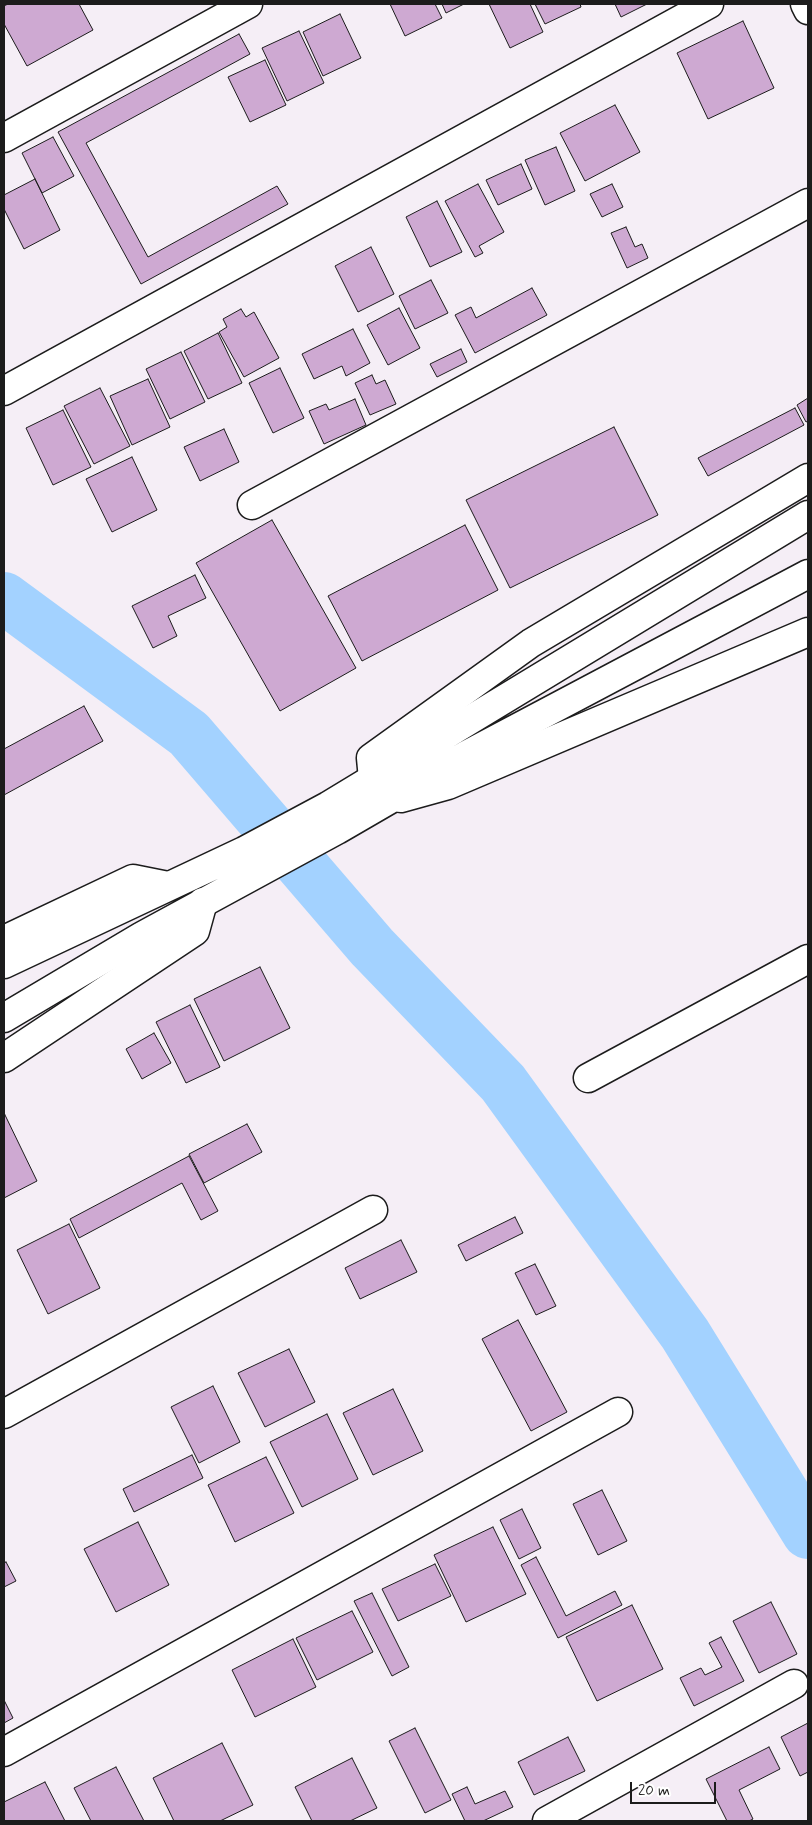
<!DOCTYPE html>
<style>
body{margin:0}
#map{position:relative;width:812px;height:1825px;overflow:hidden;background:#f5eef6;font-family:Mynerve,sans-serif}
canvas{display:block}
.frame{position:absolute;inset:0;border:5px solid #1c1c1c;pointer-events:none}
.scale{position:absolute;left:630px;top:1782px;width:86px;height:22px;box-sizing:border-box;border:2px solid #1c1c1c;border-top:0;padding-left:6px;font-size:15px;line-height:18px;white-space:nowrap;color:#1c1c1c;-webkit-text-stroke:4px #fff;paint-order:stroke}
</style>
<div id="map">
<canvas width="812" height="1825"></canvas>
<div class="frame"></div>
<div class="scale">20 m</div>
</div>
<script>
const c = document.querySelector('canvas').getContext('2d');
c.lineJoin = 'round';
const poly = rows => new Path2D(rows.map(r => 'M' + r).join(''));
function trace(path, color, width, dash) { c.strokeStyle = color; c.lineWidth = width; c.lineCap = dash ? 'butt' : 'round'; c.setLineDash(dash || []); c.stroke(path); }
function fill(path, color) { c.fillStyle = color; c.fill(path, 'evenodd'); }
trace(poly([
 [4,598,189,734,372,947,503,1083,685,1334,808,1533]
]), '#a3d2ff', 52);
const building = poly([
 [8,4,79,4,93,30,27,66,4,24,4,6,8,4],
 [390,4,435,4,442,18,405,36,390,4],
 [442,4,464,4,446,13,442,4],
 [489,4,530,4,543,32,510,48,489,4],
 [535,4,580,4,581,7,545,24,535,4],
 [615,4,647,4,621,17,615,4],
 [340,14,361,58,323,76,303,32,340,14],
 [743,21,774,88,708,119,677,53,743,21],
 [299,31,324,83,287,101,262,48,299,31],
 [239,34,250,54,86,143,148,257,277,186,288,204,141,284,58,132,239,34],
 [265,60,286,105,250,122,228,77,265,60],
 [615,105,640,152,585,181,560,133,615,105],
 [53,137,74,176,42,193,22,153,53,137],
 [556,147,575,191,545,205,525,160,556,147],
 [521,164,532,189,498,205,486,180,521,164],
 [35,179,60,230,24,249,4,209,4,195,35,179],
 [478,184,504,232,479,246,483,253,475,257,445,201,478,184],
 [612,184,623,207,602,217,590,194,612,184],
 [437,201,462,252,430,267,406,217,437,201],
 [626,227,635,247,642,244,648,258,627,268,611,233,626,227],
 [371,247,394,294,358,312,335,266,371,247],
 [431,280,448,313,415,329,399,296,431,280],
 [532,288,547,315,475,353,455,315,471,307,476,318,532,288],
 [399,308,420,348,388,365,367,325,399,308],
 [241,309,246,317,254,312,279,358,244,377,219,332,227,327,223,319,241,309],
 [353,329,370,363,346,376,342,366,314,379,302,354,353,329],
 [218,333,242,383,208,399,184,351,218,333],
 [461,349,467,362,437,377,430,364,461,349],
 [181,352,205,402,170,419,146,369,181,352],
 [280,368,304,418,273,433,249,383,280,368],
 [372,375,376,384,385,380,396,404,370,415,355,383,372,375],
 [148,379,170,427,132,445,110,396,148,379],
 [100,388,130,446,94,464,64,406,100,388],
 [808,398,808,421,806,422,797,405,808,398],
 [355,399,366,425,324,444,309,411,326,404,329,410,355,399],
 [795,408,804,425,708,476,698,458,795,408],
 [63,410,91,467,53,485,26,428,63,410],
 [614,427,658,515,510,588,466,500,614,427],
 [224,429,239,462,200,481,184,447,224,429],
 [132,457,157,510,112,532,86,479,132,457],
 [272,520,356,668,280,711,196,563,272,520],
 [465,525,498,590,362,661,328,596,465,525],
 [195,575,206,598,168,616,177,636,153,648,132,606,195,575],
 [84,706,103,741,4,795,4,749,84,706],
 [260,967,290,1028,224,1061,194,999,260,967],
 [190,1005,220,1067,186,1083,156,1022,190,1005],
 [154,1033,171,1063,142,1079,126,1049,154,1033],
 [5,1115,37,1181,4,1198,4,1116,5,1115],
 [247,1124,262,1152,204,1183,189,1154,247,1124],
 [189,1156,218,1211,201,1220,182,1183,79,1238,70,1219,189,1156],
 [515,1217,523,1233,466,1261,458,1245,515,1217],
 [69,1224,100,1288,48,1314,17,1250,69,1224],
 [401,1240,417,1272,360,1299,345,1268,401,1240],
 [535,1264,556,1306,536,1315,515,1273,535,1264],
 [518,1320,567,1412,531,1431,482,1339,518,1320],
 [289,1349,315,1402,265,1427,238,1373,289,1349],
 [213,1386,240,1442,199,1463,171,1407,213,1386],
 [393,1389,423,1451,373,1475,343,1413,393,1389],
 [327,1414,358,1479,302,1507,270,1442,327,1414],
 [192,1455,203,1478,134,1512,123,1489,192,1455],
 [266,1457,294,1513,235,1542,208,1485,266,1457],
 [602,1490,627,1541,598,1555,573,1504,602,1490],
 [522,1509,541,1548,519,1559,500,1520,522,1509],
 [138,1522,169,1585,116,1612,84,1549,138,1522],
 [493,1527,526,1594,466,1622,434,1555,493,1527],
 [536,1557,566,1616,615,1591,622,1605,558,1638,521,1565,536,1557],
 [6,1562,16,1581,4,1587,4,1563,6,1562],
 [435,1564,451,1596,398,1621,382,1589,435,1564],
 [372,1593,409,1667,392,1676,354,1601,372,1593],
 [771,1602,797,1654,759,1673,733,1621,771,1602],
 [632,1605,663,1669,597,1701,566,1637,632,1605],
 [352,1611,373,1652,317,1680,296,1638,352,1611],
 [721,1637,744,1681,694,1706,680,1678,701,1668,705,1675,722,1667,709,1643,721,1637],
 [293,1639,316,1687,255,1717,232,1670,293,1639],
 [4,1700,13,1718,4,1723,4,1700],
 [808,1723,808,1772,800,1776,781,1737,808,1723],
 [415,1728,451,1800,425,1813,389,1741,415,1728],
 [568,1737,585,1771,534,1795,518,1762,568,1737],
 [222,1743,253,1805,220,1821,174,1821,153,1778,222,1743],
 [769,1747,780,1769,739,1790,753,1819,749,1821,727,1821,706,1779,769,1747],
 [352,1758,377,1808,350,1821,312,1821,295,1787,352,1758],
 [116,1767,144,1821,91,1821,74,1788,116,1767],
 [45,1782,65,1821,4,1821,4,1802,45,1782],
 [467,1787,475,1804,505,1791,513,1807,483,1821,465,1821,452,1794,467,1787]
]);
fill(building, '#cea9d2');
trace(building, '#1c1c1c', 1);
const minor = poly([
 [805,4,808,10],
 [4,138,248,4],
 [4,391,709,4],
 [252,505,808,203],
 [373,779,371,758,531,643,808,478],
 [401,798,448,785,808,632],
 [4,940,133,879,168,886],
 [4,1058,195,931,203,902],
 [588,1078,808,959],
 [4,1414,373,1210],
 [4,1752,618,1412],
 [547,1821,794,1684]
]);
const primary = poly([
 [4,964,244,851,328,806,808,515],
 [4,1018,142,936,337,830,468,754,808,574]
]);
trace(minor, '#1c1c1c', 31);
trace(primary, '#1c1c1c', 31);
trace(minor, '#fff', 28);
trace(primary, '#fff', 28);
</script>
